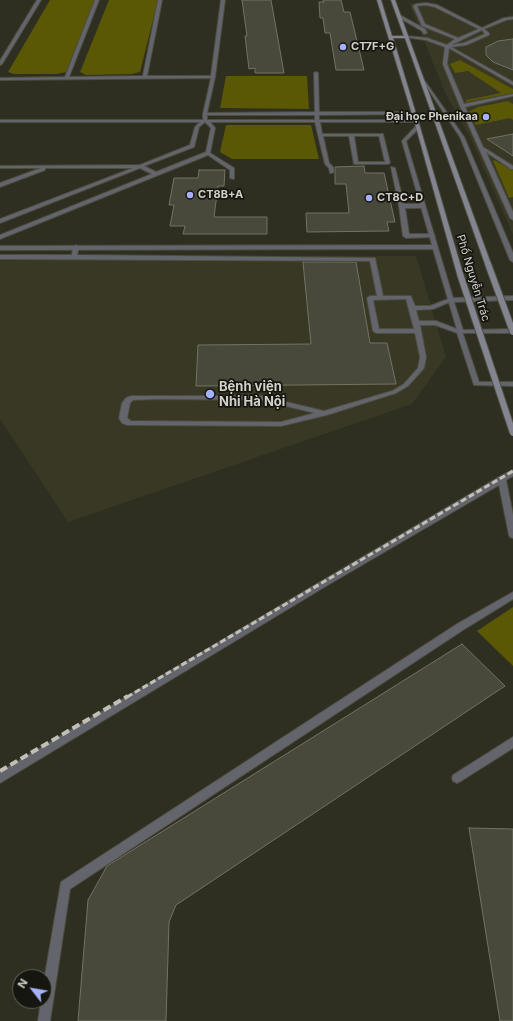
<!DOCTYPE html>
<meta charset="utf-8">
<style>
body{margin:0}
#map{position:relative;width:513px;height:1021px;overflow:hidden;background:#2f2f21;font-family:Inter,sans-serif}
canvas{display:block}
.north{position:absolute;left:12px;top:969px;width:40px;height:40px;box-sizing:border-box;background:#161610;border:1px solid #61615a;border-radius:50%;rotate:301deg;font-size:11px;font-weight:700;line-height:16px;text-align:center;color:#d2d2c9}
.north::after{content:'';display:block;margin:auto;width:14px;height:18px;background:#a5b1fc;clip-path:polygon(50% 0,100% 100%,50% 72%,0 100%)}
</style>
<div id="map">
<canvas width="513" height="1021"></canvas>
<div class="north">N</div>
</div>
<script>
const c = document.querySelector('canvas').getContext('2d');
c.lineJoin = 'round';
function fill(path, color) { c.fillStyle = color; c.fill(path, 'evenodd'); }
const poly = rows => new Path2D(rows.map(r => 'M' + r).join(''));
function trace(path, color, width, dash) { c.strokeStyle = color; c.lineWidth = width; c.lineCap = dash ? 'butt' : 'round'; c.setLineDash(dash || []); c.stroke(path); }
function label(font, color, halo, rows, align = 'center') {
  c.font = font + ' Inter,sans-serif'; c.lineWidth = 3.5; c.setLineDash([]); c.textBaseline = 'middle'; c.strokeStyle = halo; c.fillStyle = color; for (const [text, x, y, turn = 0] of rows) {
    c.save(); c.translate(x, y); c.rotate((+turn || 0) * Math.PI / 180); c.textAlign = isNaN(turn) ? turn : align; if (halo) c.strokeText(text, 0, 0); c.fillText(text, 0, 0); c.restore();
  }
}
fill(poly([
 [409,3,434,3,483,27,513,14,513,235,471,139,446,95],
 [0,255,416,256,446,357,412,404,68,522,0,419]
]), '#383824');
fill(poly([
 [50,0,97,0,66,72,57,74,14,74,8,72],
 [109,0,158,0,140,72,132,74,86,75,80,72],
 [460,60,513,89,513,93,466,102,466,100,501,93,468,71,455,73,450,64],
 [226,76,307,76,309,109,220,108],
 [508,101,513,104,513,120,510,118,476,125,468,112,478,107],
 [226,125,311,125,319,159,232,159,220,152],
 [494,160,513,170,513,197,509,198,493,161],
 [513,607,513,666,477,631]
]), '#5a5705');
const building = poly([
 [242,0,271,0,284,73,255,73,255,68,249,69,245,36,247,36,242,0],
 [323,0,341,0,344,12,350,12,364,70,336,70,330,33,325,33,323,18,320,18,319,2,324,2,323,0],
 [513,39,513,70,493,62,486,55,486,47,498,41,513,39],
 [513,134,513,156,487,139,513,134],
 [364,166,365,173,384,173,395,222,387,222,389,231,307,232,306,213,349,213,346,184,335,184,335,167,364,166],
 [199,170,225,170,224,186,218,186,214,217,267,217,267,234,183,234,185,226,170,226,174,205,169,205,174,178,198,178,199,170],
 [303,262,356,262,370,343,387,343,396,384,196,386,198,345,311,344,303,262],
 [462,644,505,686,176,905,169,922,166,1021,78,1021,88,900,107,866,462,644],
 [469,828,513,829,513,1021,500,1021,469,828]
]);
fill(building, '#49493b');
trace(building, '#737364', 1);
const lane = poly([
 [37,0,41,0,2,64,0,65,0,61,37,0],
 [95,0,99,0,69,77,143,76,158,0,162,0,147,76,211,76,221,0,225,0,215,77,207,113,315,112,314,73,316,72,318,73,319,112,413,112,415,113,413,114,319,115,319,120,416,120,418,121,416,122,320,122,322,134,383,134,390,163,388,164,354,164,349,136,323,136,329,163,333,167,334,172,332,173,330,173,329,168,325,164,315,122,210,122,215,128,210,153,234,168,234,179,230,178,230,170,208,155,0,239,0,235,152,174,140,168,0,223,0,219,133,168,45,168,45,170,0,187,0,183,41,168,0,168,0,166,140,165,190,145,195,127,200,122,0,122,0,120,203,120,203,114,211,78,0,80,0,78,65,77,95,0],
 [207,115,315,115,315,120,207,120,207,115],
 [205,122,211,128,206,152,156,172,144,166,194,147,199,127,205,122],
 [354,136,379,136,385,162,358,162,354,136],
 [426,3,437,5,482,28,504,18,513,17,513,19,506,20,484,29,489,33,489,35,466,45,451,47,513,82,513,85,449,48,447,64,464,104,513,94,513,96,465,107,483,147,513,166,513,169,511,169,486,152,513,212,513,220,510,218,460,106,443,64,445,47,426,40,404,37,406,36,427,38,447,45,455,39,422,26,413,6,416,4,426,3],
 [426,5,435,7,479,29,458,38,425,24,417,6,426,5],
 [482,30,485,34,464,43,451,45,482,30],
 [398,15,400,15,425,29,427,33,424,34,422,31,398,17,398,15],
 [391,167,395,168,404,204,422,204,425,206,422,208,405,208,409,234,432,234,435,236,434,237,406,238,403,236,399,206,391,167],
 [76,245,79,247,77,255,375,258,383,296,411,296,415,306,430,306,448,299,452,299,452,301,433,309,416,310,419,321,436,321,462,331,479,382,513,382,513,386,474,385,457,333,435,325,420,325,426,357,424,368,408,386,396,393,327,415,281,426,127,425,122,423,119,418,122,403,126,398,131,396,261,396,324,411,392,391,404,384,418,368,420,357,415,333,376,333,373,331,367,298,370,296,377,296,370,261,0,259,0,255,72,255,73,247,76,245],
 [406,299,414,329,379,329,373,300,406,299],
 [157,399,261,400,315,413,281,422,131,421,127,418,130,403,133,400,157,399],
 [513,592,513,599,463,630,70,889,50,1021,38,1021,41,1001,44,1001,44,981,61,882,457,624,513,592],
 [513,737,513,748,461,781,457,783,453,781,452,778,453,775,513,737]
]);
const street = poly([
 [420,77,422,77,464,137,513,253,513,262,510,260,460,137,420,77],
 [416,126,420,127,406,141,453,298,513,296,513,300,454,302,463,330,513,329,513,333,458,333,433,249,0,250,0,246,432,245,402,141,416,126],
 [513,470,513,476,506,480,513,515,513,538,510,537,509,535,499,485,326,586,0,783,0,772,320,582,499,477,513,470]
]);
const secondary = poly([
 [377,0,381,0,392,36,404,36,391,0,395,0,491,264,490,265,485,264,405,38,393,38,420,127,463,274,460,276,457,274,416,127,377,0]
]);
trace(lane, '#4c4c3f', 2);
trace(street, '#4c4c3f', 2);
trace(secondary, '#4c4c3f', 2);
fill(lane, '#64656c');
fill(street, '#64656c');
fill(secondary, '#82848f');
trace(poly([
 [127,697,513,471]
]), '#c0c0b7', 3, [6, 3]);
trace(poly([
 [0,771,128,696]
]), '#c0c0b7', 4, [8, 4]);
const secondaryBridge = poly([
 [488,264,513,332],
 [460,274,513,433]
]);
trace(secondaryBridge, '#4c4c3f', 8, []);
trace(secondaryBridge, '#82848f', 6);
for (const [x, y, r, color] of [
 [343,47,4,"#a5b1fc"],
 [486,117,4,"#a5b1fc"],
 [190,195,4,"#a5b1fc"],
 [369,198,4,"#a5b1fc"],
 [210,394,5,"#a5b1fc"]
]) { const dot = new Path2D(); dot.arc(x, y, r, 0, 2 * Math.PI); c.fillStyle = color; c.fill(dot); trace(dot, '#161610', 1.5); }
label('bold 11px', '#d2d2c9', '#161610', [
 ["CT7F+G",351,47],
 ["Đại học Phenikaa",478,117,"right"],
 ["CT8B+A",198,195],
 ["CT8C+D",377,198]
], 'left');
label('11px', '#d2d2c9', '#161610', [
 ["Phố Nguyễn Trác",473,278,73]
]);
label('bold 13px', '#d2d2c9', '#161610', [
 ["Bệnh viện",219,387],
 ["Nhi Hà Nội",219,402]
], 'left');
</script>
